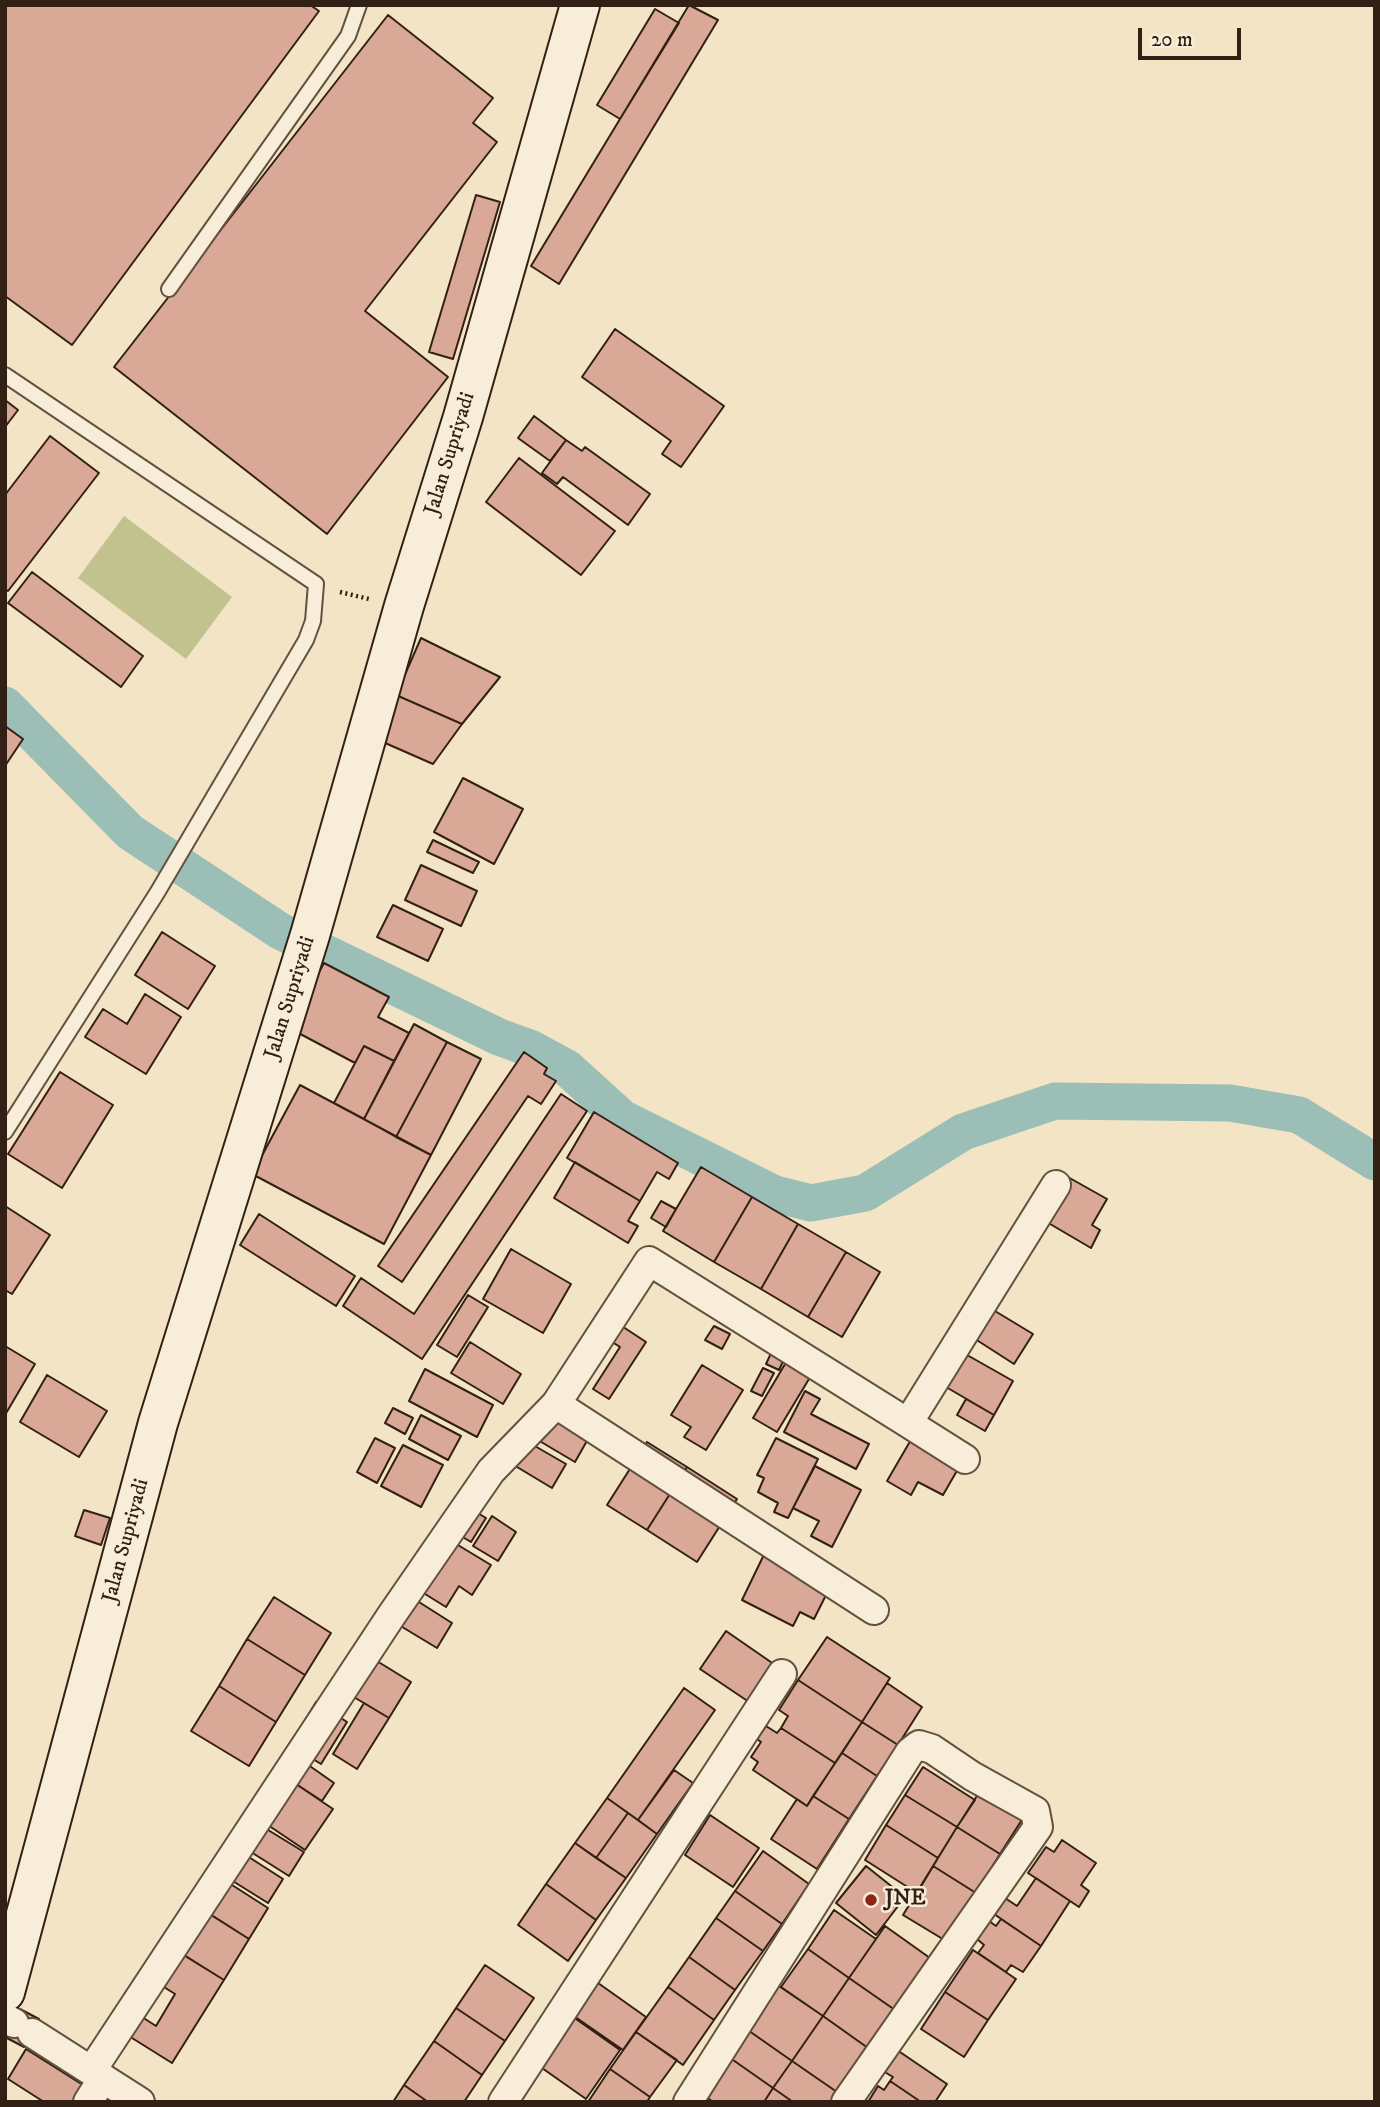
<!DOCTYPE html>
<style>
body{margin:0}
#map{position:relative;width:1380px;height:2107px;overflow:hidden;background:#f2e4c4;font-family:"IM FELL DW Pica",serif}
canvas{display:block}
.frame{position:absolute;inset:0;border:7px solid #332014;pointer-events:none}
.scale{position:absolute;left:1138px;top:28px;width:103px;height:32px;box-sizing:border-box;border:4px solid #332014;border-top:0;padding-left:9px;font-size:21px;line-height:24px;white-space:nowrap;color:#332014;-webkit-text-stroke:5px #f7edd9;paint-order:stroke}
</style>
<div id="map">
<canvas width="1380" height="2107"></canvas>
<div class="frame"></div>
<div class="scale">20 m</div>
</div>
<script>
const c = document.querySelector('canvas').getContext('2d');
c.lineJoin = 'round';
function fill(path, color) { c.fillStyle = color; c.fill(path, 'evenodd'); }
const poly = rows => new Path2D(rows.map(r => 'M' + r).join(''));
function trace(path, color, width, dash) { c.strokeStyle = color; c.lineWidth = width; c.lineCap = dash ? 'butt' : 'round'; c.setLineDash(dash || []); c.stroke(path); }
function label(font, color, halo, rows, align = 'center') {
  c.font = font + ' "IM FELL DW Pica",serif'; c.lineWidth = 5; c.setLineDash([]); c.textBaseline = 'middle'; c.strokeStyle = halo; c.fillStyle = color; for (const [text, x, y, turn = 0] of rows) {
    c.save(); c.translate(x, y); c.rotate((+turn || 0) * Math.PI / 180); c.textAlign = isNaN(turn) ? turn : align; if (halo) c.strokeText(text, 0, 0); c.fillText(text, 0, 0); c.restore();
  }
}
fill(poly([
 [124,516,232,597,186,659,78,578]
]), '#c2c28f');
trace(poly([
 [5,705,130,832,280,931,499,1037,532,1049,567,1068,622,1118,775,1194,811,1203,865,1193,963,1132,1055,1101,1230,1103,1299,1115,1375,1162]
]), '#9bbeb7', 37);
const building = poly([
 [5,5,310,5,319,11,72,345,5,296,5,5],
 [689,5,718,20,559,284,531,266,689,5],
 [655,9,679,23,620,119,597,105,655,9],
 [388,15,493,98,473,123,497,142,365,311,448,377,327,534,114,367,388,15],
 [476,195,500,202,453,359,429,352,476,195],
 [615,329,724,406,681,467,662,454,671,441,582,377,615,329],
 [5,400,18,410,5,427,5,400],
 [534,416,566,440,550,461,518,438,534,416],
 [50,436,99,473,8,591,5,589,5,495,50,436],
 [566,440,582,451,585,447,650,494,628,525,563,477,557,484,542,473,566,440],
 [519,458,615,531,581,575,486,502,519,458],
 [32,572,143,656,121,687,8,603,32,572],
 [421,638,500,677,462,724,396,695,421,638],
 [396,695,462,724,433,764,376,739,396,695],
 [5,726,23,739,5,766,5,726],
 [463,778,523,809,494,864,434,832,463,778],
 [433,840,479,862,473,873,427,852,433,840],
 [421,865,477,891,461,926,405,900,421,865],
 [393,905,443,929,428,961,377,937,393,905],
 [162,932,215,966,188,1009,135,975,162,932],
 [324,963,389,997,378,1017,409,1033,394,1061,364,1046,355,1063,289,1028,324,963],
 [145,994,181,1017,146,1074,85,1037,103,1009,127,1024,145,994],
 [414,1024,447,1042,396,1137,364,1119,414,1024],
 [447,1042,481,1059,431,1155,396,1137,447,1042],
 [364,1046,394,1061,364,1119,334,1103,364,1046],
 [524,1052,547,1068,544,1074,556,1081,541,1104,528,1096,402,1282,378,1266,524,1052],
 [60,1072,113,1105,62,1188,8,1154,60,1072],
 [300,1085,431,1155,384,1244,252,1174,300,1085],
 [561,1094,587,1111,422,1359,343,1306,361,1278,414,1314,561,1094],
 [594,1112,678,1163,669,1179,657,1172,640,1201,567,1158,594,1112],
 [575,1162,640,1201,628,1221,638,1226,628,1243,554,1198,575,1162],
 [701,1167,752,1197,714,1262,663,1231,701,1167],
 [1059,1172,1107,1199,1092,1225,1100,1230,1091,1248,1045,1221,1039,1207,1059,1172],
 [752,1197,798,1224,761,1289,714,1262,752,1197],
 [661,1201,676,1209,666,1227,651,1218,661,1201],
 [5,1206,50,1235,12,1294,5,1290,5,1206],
 [259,1214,355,1276,336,1306,240,1245,259,1214],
 [798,1224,846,1252,808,1317,761,1289,798,1224],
 [511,1249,571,1284,543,1333,483,1299,511,1249],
 [846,1252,880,1272,842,1337,808,1317,846,1252],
 [468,1295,488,1307,457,1357,437,1345,468,1295],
 [990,1308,1033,1334,1014,1364,972,1337,990,1308],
 [599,1311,646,1342,609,1399,593,1389,620,1347,603,1336,576,1378,562,1369,599,1311],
 [714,1326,730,1334,722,1349,705,1340,714,1326],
 [470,1342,521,1374,503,1404,451,1373,470,1342],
 [5,1346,35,1364,5,1415,5,1346],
 [953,1347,1013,1381,994,1415,934,1380,953,1347],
 [773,1349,786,1355,779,1370,766,1364,773,1349],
 [788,1359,812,1374,777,1432,753,1418,788,1359],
 [702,1365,743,1390,706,1450,684,1437,691,1427,671,1415,702,1365],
 [763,1368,774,1373,762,1396,751,1391,763,1368],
 [425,1369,493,1405,477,1437,409,1401,425,1369],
 [47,1375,107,1411,79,1457,20,1422,47,1375],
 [552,1388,601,1416,575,1462,526,1433,552,1388],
 [805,1391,820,1399,811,1414,869,1444,856,1469,784,1432,805,1391],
 [966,1399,994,1415,985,1431,957,1415,966,1399],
 [393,1408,413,1418,405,1434,385,1423,393,1408],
 [421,1415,461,1436,448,1460,409,1439,421,1415],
 [375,1438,395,1448,377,1483,357,1472,375,1438],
 [521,1438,566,1464,552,1488,507,1461,521,1438],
 [776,1438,818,1459,788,1518,774,1512,778,1503,758,1492,764,1478,757,1475,776,1438],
 [912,1438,970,1448,943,1495,918,1482,911,1495,887,1481,912,1438],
 [647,1442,687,1467,647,1530,607,1505,647,1442],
 [403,1445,443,1465,421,1507,381,1486,403,1445],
 [815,1466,861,1490,832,1547,811,1536,819,1521,793,1508,815,1466],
 [687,1467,737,1499,697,1562,647,1530,687,1467],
 [471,1509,486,1518,471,1542,456,1533,471,1509],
 [84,1510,110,1518,101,1545,75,1536,84,1510],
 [492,1516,516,1532,498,1561,473,1546,492,1516],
 [438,1533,491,1565,472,1595,459,1586,446,1607,417,1589,438,1533],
 [773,1536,830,1587,814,1619,800,1612,793,1626,742,1600,773,1536],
 [400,1590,452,1623,437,1648,384,1616,400,1590],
 [274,1597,331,1633,305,1675,247,1639,274,1597],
 [726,1631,778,1667,752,1704,700,1669,726,1631],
 [827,1637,890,1678,862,1722,798,1680,827,1637],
 [247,1639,305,1675,276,1722,219,1686,247,1639],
 [359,1650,411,1682,389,1718,347,1693,359,1650],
 [798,1680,862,1722,835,1763,781,1728,788,1716,779,1710,798,1680],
 [887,1683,922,1707,898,1745,862,1722,887,1683],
 [219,1686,276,1722,249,1766,191,1731,219,1686],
 [684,1688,715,1710,638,1820,607,1798,684,1688],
 [316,1702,347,1722,321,1764,290,1745,316,1702],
 [364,1703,389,1718,357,1769,333,1754,364,1703],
 [862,1722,898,1745,877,1776,842,1753,862,1722],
 [766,1726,777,1733,781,1728,835,1763,807,1806,753,1770,758,1762,751,1757,761,1742,757,1739,766,1726],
 [287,1750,334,1783,322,1801,287,1778,287,1750],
 [842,1753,877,1776,849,1819,813,1796,842,1753],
 [923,1767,975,1800,957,1827,905,1795,923,1767],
 [674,1770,693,1783,657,1834,638,1820,674,1770],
 [287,1778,333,1809,305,1850,250,1813,287,1778],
 [982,1788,1025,1815,1000,1854,957,1827,982,1788],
 [905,1795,957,1827,938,1858,886,1825,905,1795],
 [813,1796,849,1819,817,1869,771,1839,797,1799,807,1806,813,1796],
 [607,1798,628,1813,596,1858,575,1843,607,1798],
 [628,1813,657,1834,626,1878,596,1858,628,1813],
 [710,1815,759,1848,733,1887,685,1855,710,1815],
 [247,1817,304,1852,289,1876,232,1840,247,1817],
 [886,1825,938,1858,917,1893,865,1860,886,1825],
 [957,1827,1000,1854,976,1893,933,1866,957,1827],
 [1062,1840,1096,1863,1081,1885,1089,1891,1079,1907,1028,1873,1046,1847,1054,1852,1062,1840],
 [575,1843,626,1878,596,1920,546,1884,575,1843],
 [230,1845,283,1879,268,1903,215,1870,230,1845],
 [763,1851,809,1884,782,1924,735,1891,763,1851],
 [866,1866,905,1897,876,1935,836,1903,866,1866],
 [933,1866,976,1893,946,1941,903,1915,933,1866],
 [218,1876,268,1908,249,1939,199,1907,218,1876],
 [1036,1878,1070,1901,1041,1946,994,1914,1005,1898,1017,1906,1036,1878],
 [546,1884,596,1920,568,1961,518,1925,546,1884],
 [735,1891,782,1924,763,1951,716,1918,735,1891],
 [192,1903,249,1939,224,1980,177,1951,192,1903],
 [834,1910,876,1939,849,1978,808,1949,834,1910],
 [716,1918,763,1951,735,1990,689,1957,716,1918],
 [1001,1919,1041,1946,1023,1972,1011,1965,1006,1972,978,1953,984,1945,977,1939,989,1921,996,1926,1001,1919],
 [885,1926,930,1958,895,2010,849,1978,885,1926],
 [168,1945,224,1980,172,2063,116,2028,128,2008,156,2026,175,1994,148,1977,168,1945],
 [808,1949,849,1978,823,2016,781,1987,808,1949],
 [973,1950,1016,1979,988,2020,945,1992,973,1950],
 [689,1957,735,1990,714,2020,668,1987,689,1957],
 [485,1965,534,1998,505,2041,456,2008,485,1965],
 [591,1978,646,2017,623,2050,568,2012,591,1978],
 [849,1978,895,2010,868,2048,823,2016,849,1978],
 [773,1982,823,2016,792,2061,742,2026,773,1982],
 [668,1987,714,2020,683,2065,636,2032,668,1987],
 [945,1992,988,2020,964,2057,921,2029,945,1992],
 [456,2008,505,2041,482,2075,434,2041,456,2008],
 [20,2009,39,2019,24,2047,5,2037,20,2009],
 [566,2012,620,2050,586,2099,532,2061,566,2012],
 [823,2016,868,2048,837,2092,792,2061,823,2016],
 [742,2026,792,2061,773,2088,723,2053,742,2026],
 [636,2032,677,2060,650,2097,610,2069,636,2032],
 [434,2041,482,2075,464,2102,428,2102,404,2085,434,2041],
 [26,2049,83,2085,73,2102,44,2102,8,2079,26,2049],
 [897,2050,947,2084,935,2102,921,2102,890,2081,893,2077,883,2071,897,2050],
 [723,2053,773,2088,764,2102,713,2102,697,2090,723,2053],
 [792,2061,837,2092,831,2102,793,2102,773,2088,792,2061],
 [610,2069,650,2097,647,2102,588,2102,610,2069],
 [890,2081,921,2102,868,2102,878,2086,884,2090,890,2081],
 [404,2085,428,2102,393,2102,404,2085],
 [773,2088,793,2102,764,2102,773,2088]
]);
fill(building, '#daa897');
trace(building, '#332014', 2);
const lane = poly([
 [169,289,348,36,359,5],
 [5,375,316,584,313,621,306,640,157,893,5,1132]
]);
const street = poly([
 [556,1404,874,1610],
 [908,1423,965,1459],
 [5,2018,14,2023],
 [32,2033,140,2102],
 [92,2070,391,1616,491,1471,556,1404,649,1261,908,1423,1056,1185],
 [88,2102,103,2078],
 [503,2102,782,1674],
 [688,2102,910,1752,919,1745,932,1749,972,1776,1035,1811,1038,1827,846,2102]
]);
const secondary = poly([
 [5,1992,158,1423,310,935,404,606,463,417,580,5]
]);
trace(lane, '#635140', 18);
trace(street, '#635140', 32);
trace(secondary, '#332014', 42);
trace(poly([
 [340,592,369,599]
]), '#332014', 4.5, [2, 3.5]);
trace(lane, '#f7edd9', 14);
trace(street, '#f7edd9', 28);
trace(secondary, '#f7edd9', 38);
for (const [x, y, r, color] of [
 [871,1900,7,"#8f2418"]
]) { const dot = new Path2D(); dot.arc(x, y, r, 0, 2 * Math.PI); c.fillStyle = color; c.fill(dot); trace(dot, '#f7edd9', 2.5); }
label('21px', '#332014', '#f7edd9', [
 ["Jalan Supriyadi",451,454,-73],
 ["Jalan Supriyadi",291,998,-73],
 ["Jalan Supriyadi",127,1541,-75]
]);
label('bold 21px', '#332014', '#f7edd9', [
 ["JNE",885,1900]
], 'left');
</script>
